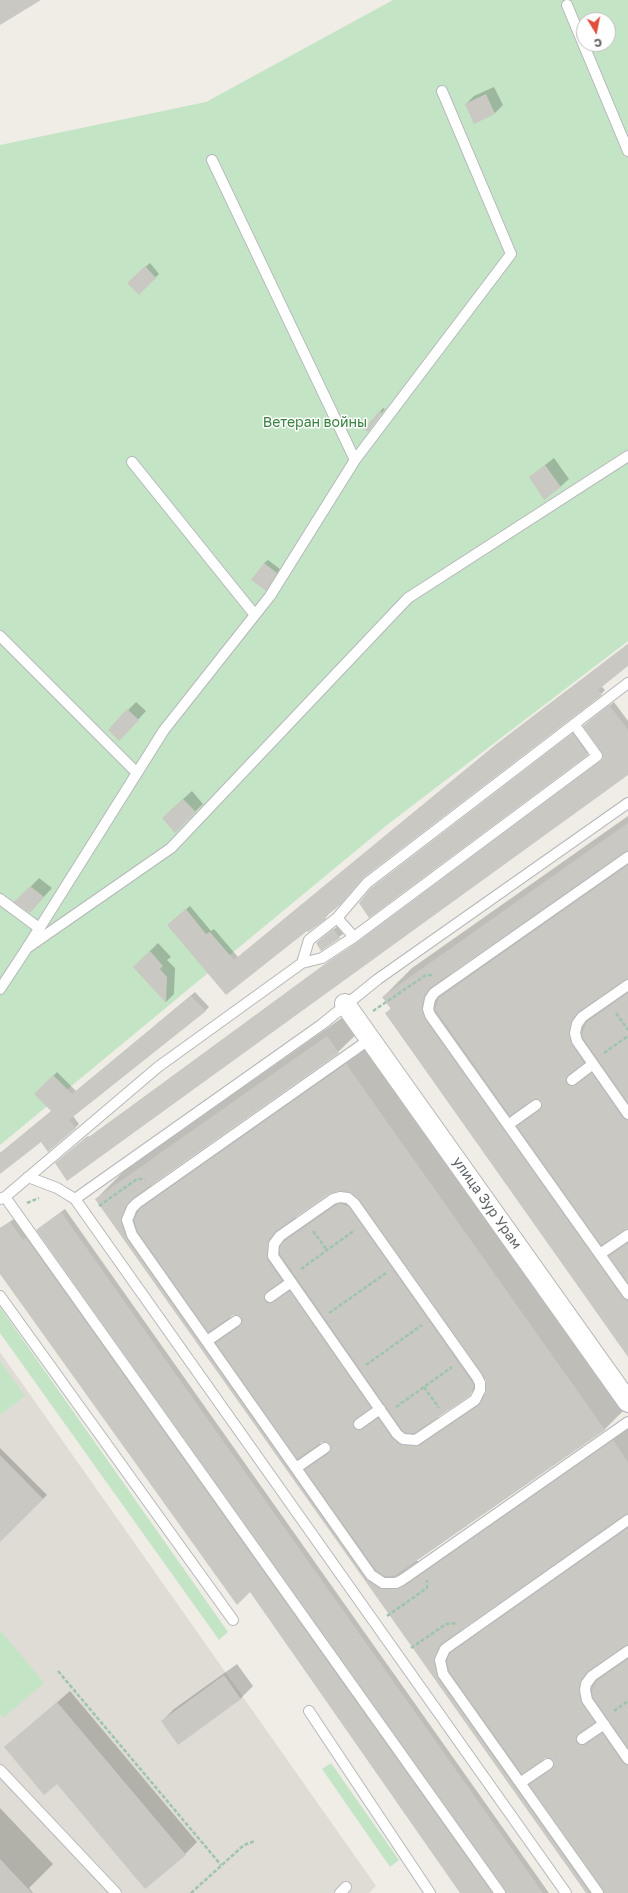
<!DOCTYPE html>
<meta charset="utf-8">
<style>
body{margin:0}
#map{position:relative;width:628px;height:1893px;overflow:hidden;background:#efede6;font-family:"Golos Text",sans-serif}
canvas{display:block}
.north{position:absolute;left:576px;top:12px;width:40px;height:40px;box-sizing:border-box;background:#fff;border:1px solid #bebfc1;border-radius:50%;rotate:170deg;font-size:11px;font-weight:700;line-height:16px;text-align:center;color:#5d6065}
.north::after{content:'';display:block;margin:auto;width:14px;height:18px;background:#df4f3b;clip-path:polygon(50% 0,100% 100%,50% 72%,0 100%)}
</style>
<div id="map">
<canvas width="628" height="1893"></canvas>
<div class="north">С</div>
</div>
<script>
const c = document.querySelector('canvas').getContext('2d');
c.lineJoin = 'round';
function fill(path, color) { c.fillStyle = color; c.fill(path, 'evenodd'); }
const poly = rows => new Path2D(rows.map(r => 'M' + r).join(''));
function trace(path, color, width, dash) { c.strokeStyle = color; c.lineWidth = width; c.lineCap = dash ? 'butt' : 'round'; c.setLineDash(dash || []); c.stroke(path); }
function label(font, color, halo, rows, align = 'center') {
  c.font = font + ' "Golos Text",sans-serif'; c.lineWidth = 3; c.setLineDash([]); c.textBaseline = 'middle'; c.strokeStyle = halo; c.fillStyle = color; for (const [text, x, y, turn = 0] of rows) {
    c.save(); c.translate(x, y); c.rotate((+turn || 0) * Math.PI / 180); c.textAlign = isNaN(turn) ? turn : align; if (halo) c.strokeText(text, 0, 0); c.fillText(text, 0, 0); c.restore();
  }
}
fill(poly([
 [0,1352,376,1886,369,1893,0,1893]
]), '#dedcd4');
fill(poly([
 [393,0,628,0,628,641,387,825,0,1145,0,145,206,102],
 [584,20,608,20,608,44,584,44],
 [0,1307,228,1632,219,1640,0,1333],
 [0,1361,25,1396,0,1415],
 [0,1630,44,1683,3,1718,0,1714],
 [331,1763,399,1860,390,1867,322,1769]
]), '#c4e5c5');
fill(poly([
 [494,87,503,105,495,113,466,104,474,96],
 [150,263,159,274,139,293,128,283],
 [383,408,385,409,371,427,380,412],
 [554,458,569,479,560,487,530,477],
 [268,560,280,569,269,585,264,563],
 [628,644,628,665,601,686,605,690,601,694,364,876,325,918,307,929,226,994,172,921,190,906,211,931,214,929,238,957,498,743],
 [136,702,146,711,127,732,109,730],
 [614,702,628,721,628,774,60,1159,88,1136,89,1137,335,959,603,759,603,752,588,722],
 [577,730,591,750,587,754,369,916,377,884],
 [192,791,203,804,175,831,171,810],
 [628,816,628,850,451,972,450,979,628,857,628,978,598,997,597,1002,628,985,628,1227,623,1229,628,1237,628,1356,386,1014,391,1008,383,997,412,968],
 [539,1098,543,1102,537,1108,531,1100],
 [39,878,52,888,30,912,16,902],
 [338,926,343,934,322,949,321,939],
 [158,943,171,957,167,960,175,968,174,994,166,1002,134,967],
 [195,992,209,1007,205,1011,73,1116,79,1124,75,1128,41,1141,0,1173,0,1153,52,1111,36,1094,57,1072,76,1091],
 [356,1008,367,1024,338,1052,152,1183,149,1192,151,1199,167,1183,375,1036,628,1406,605,1429,416,1561,426,1561,628,1422,628,1513,464,1627,462,1632,628,1521,628,1644,607,1656,607,1662,628,1651,628,1893,587,1893,96,1199,125,1170],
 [338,1190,346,1190,295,1227,296,1216,329,1193],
 [232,1314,239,1314,243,1317,235,1325,230,1316],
 [486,1378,487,1382,487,1392,449,1417,437,1417,469,1395],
 [321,1441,328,1441,332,1444,325,1451,319,1443],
 [551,1757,555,1760,549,1766,543,1758],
 [65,1209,549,1893,507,1893,42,1226],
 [14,1219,27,1237,30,1235,498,1893,462,1893,250,1591,0,1272,0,1228],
 [0,1448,47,1495,0,1541],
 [237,1664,253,1686,241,1698,178,1743,162,1721,174,1709],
 [70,1691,197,1842,185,1854,57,1783,6,1747],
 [0,1808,53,1864,29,1888,33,1893,0,1893]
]), '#0003');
fill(poly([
 [0,0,41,0,0,25],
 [486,94,495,114,474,124,465,104],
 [145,266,156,278,139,295,127,283],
 [379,411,382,413,368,432,364,429],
 [545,465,561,487,544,500,529,477],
 [264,563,277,573,266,591,251,580],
 [628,644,628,666,598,690,602,695,363,878,340,905,325,917,326,919,308,932,307,931,226,995,167,925,186,909,206,934,210,932,234,960,493,747],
 [609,705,628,730,628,775,67,1181,55,1163,84,1139,85,1140,329,961,358,942,601,761,603,758,602,753,583,726],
 [127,709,139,720,119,741,108,730],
 [573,733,588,755,369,918,359,903,371,888],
 [183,799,196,812,175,833,162,818],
 [628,823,628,851,430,988,424,996,422,1008,425,1019,623,1298,628,1300,628,1357,385,1013,391,1009,382,997],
 [628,865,628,979,578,1012,572,1020,569,1032,572,1044,584,1063,568,1075,566,1080,567,1084,570,1086,576,1085,592,1073,623,1118,628,1120,628,1229,601,1245,517,1126,540,1110,542,1105,541,1102,538,1099,533,1100,510,1116,435,1009,439,998],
 [30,886,44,897,30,913,14,902],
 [333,929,340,938,321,951,316,943],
 [150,951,163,966,160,969,167,977,166,1003,133,967],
 [628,993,628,1103,583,1038,582,1033,587,1022],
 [191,996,206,1011,69,1120,76,1128,48,1152,41,1142,0,1174,0,1153,51,1111,34,1094,53,1075,72,1094],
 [327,1036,339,1053,133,1198,126,1206,121,1222,127,1239,366,1579,380,1589,396,1589,406,1585,613,1440,628,1462,628,1514,441,1644,434,1661,438,1678,590,1893,586,1893,95,1199],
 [346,1064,605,1430,394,1576,385,1576,376,1570,305,1470,329,1453,331,1448,330,1444,325,1442,322,1442,297,1459,216,1343,240,1326,242,1321,241,1317,236,1315,233,1315,208,1332,138,1232,134,1220,141,1208],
 [339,1191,349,1192,359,1199,486,1380,486,1393,479,1405,419,1446,399,1444,392,1438,378,1418,362,1429,359,1430,354,1428,353,1421,371,1408,290,1291,271,1303,267,1303,264,1298,266,1292,282,1281,267,1259,269,1240,276,1231,329,1194],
 [341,1204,349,1207,474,1385,470,1396,414,1433,406,1433,402,1430,280,1254,280,1246,285,1241,336,1205],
 [61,1212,543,1893,506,1893,36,1230],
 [10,1222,23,1240,26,1238,492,1893,460,1893,250,1592,237,1605,0,1274,0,1228],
 [628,1243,628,1283,609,1256],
 [0,1455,43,1499,0,1542],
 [628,1528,628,1645,588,1671,581,1680,579,1689,582,1703,595,1722,578,1734,576,1737,576,1742,580,1745,585,1745,602,1733,623,1763,628,1765,628,1893,604,1893,529,1785,552,1769,554,1764,553,1760,548,1758,545,1758,522,1774,449,1671,447,1661,450,1653],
 [628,1659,628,1748,593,1697,592,1690,597,1681],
 [224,1675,241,1699,178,1745,161,1721],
 [57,1702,186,1855,145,1889,57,1784,44,1795,4,1747],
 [0,1859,32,1893,0,1893]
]), '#cac8c2');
const service = poly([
 [567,5,628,151],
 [212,160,355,460],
 [132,462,255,615],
 [0,636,137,773],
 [628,857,434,993,430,999,428,1009,430,1015,628,1294],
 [0,899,39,928],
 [337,918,354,937,597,756,574,724],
 [27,948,164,730,270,596,355,460,511,254,442,91],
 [302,963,322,958,354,937],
 [628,985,582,1017,577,1024,575,1033,577,1041,628,1114],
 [0,989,27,948,171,848,408,598,628,456],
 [370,1039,137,1203,132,1208,127,1220,132,1235,371,1575,383,1583,396,1583,402,1580,628,1422],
 [572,1080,593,1064],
 [508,1125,536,1105],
 [28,1177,57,1188,75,1199],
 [5,1197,500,1893],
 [340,1197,348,1198,354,1203,477,1377,480,1383,480,1390,475,1400,416,1440,403,1439,397,1434,273,1256,274,1244,280,1236,333,1199,340,1197],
 [0,1199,5,1197,158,1067,302,963,309,940,337,918,367,883,628,683],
 [600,1254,628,1235],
 [0,1296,233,1620],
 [270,1297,290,1283],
 [207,1341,236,1321],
 [359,1424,380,1409],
 [296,1468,325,1448],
 [628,1651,592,1676,586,1684,585,1690,587,1700,628,1759],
 [309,1711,430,1893],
 [582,1739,604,1724],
 [0,1770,116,1893],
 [520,1783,548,1764],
 [340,1893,346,1887],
 [566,1893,75,1199,321,1025,378,979,628,803],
 [598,1893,443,1674,440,1660,445,1649,628,1520]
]);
const minor = poly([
 [345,1004,628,1402]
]);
trace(service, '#b6b7bb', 12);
trace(minor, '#b6b7bb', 22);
trace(poly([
 [373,1011,426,975,433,975],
 [616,1013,628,1030],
 [604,1053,628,1036],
 [27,1203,39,1198],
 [99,1206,137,1179,145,1179],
 [313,1231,327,1250],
 [301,1269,355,1230],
 [329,1313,386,1273],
 [366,1365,422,1325],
 [424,1387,439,1408],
 [396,1407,452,1367],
 [387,1616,427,1588,427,1580],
 [411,1648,446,1624,456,1623],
 [58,1671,221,1865],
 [614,1711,628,1701],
 [191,1893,244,1845,255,1841]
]), '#9dc5ab', 2.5, [4, 2]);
trace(service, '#fff', 10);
trace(minor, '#fff', 20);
label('14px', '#398040', '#fff', [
 ["Ветеран войны",315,423]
]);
label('14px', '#5d6065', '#fff', [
 ["улица Зур Урам",487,1203,55]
]);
</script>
